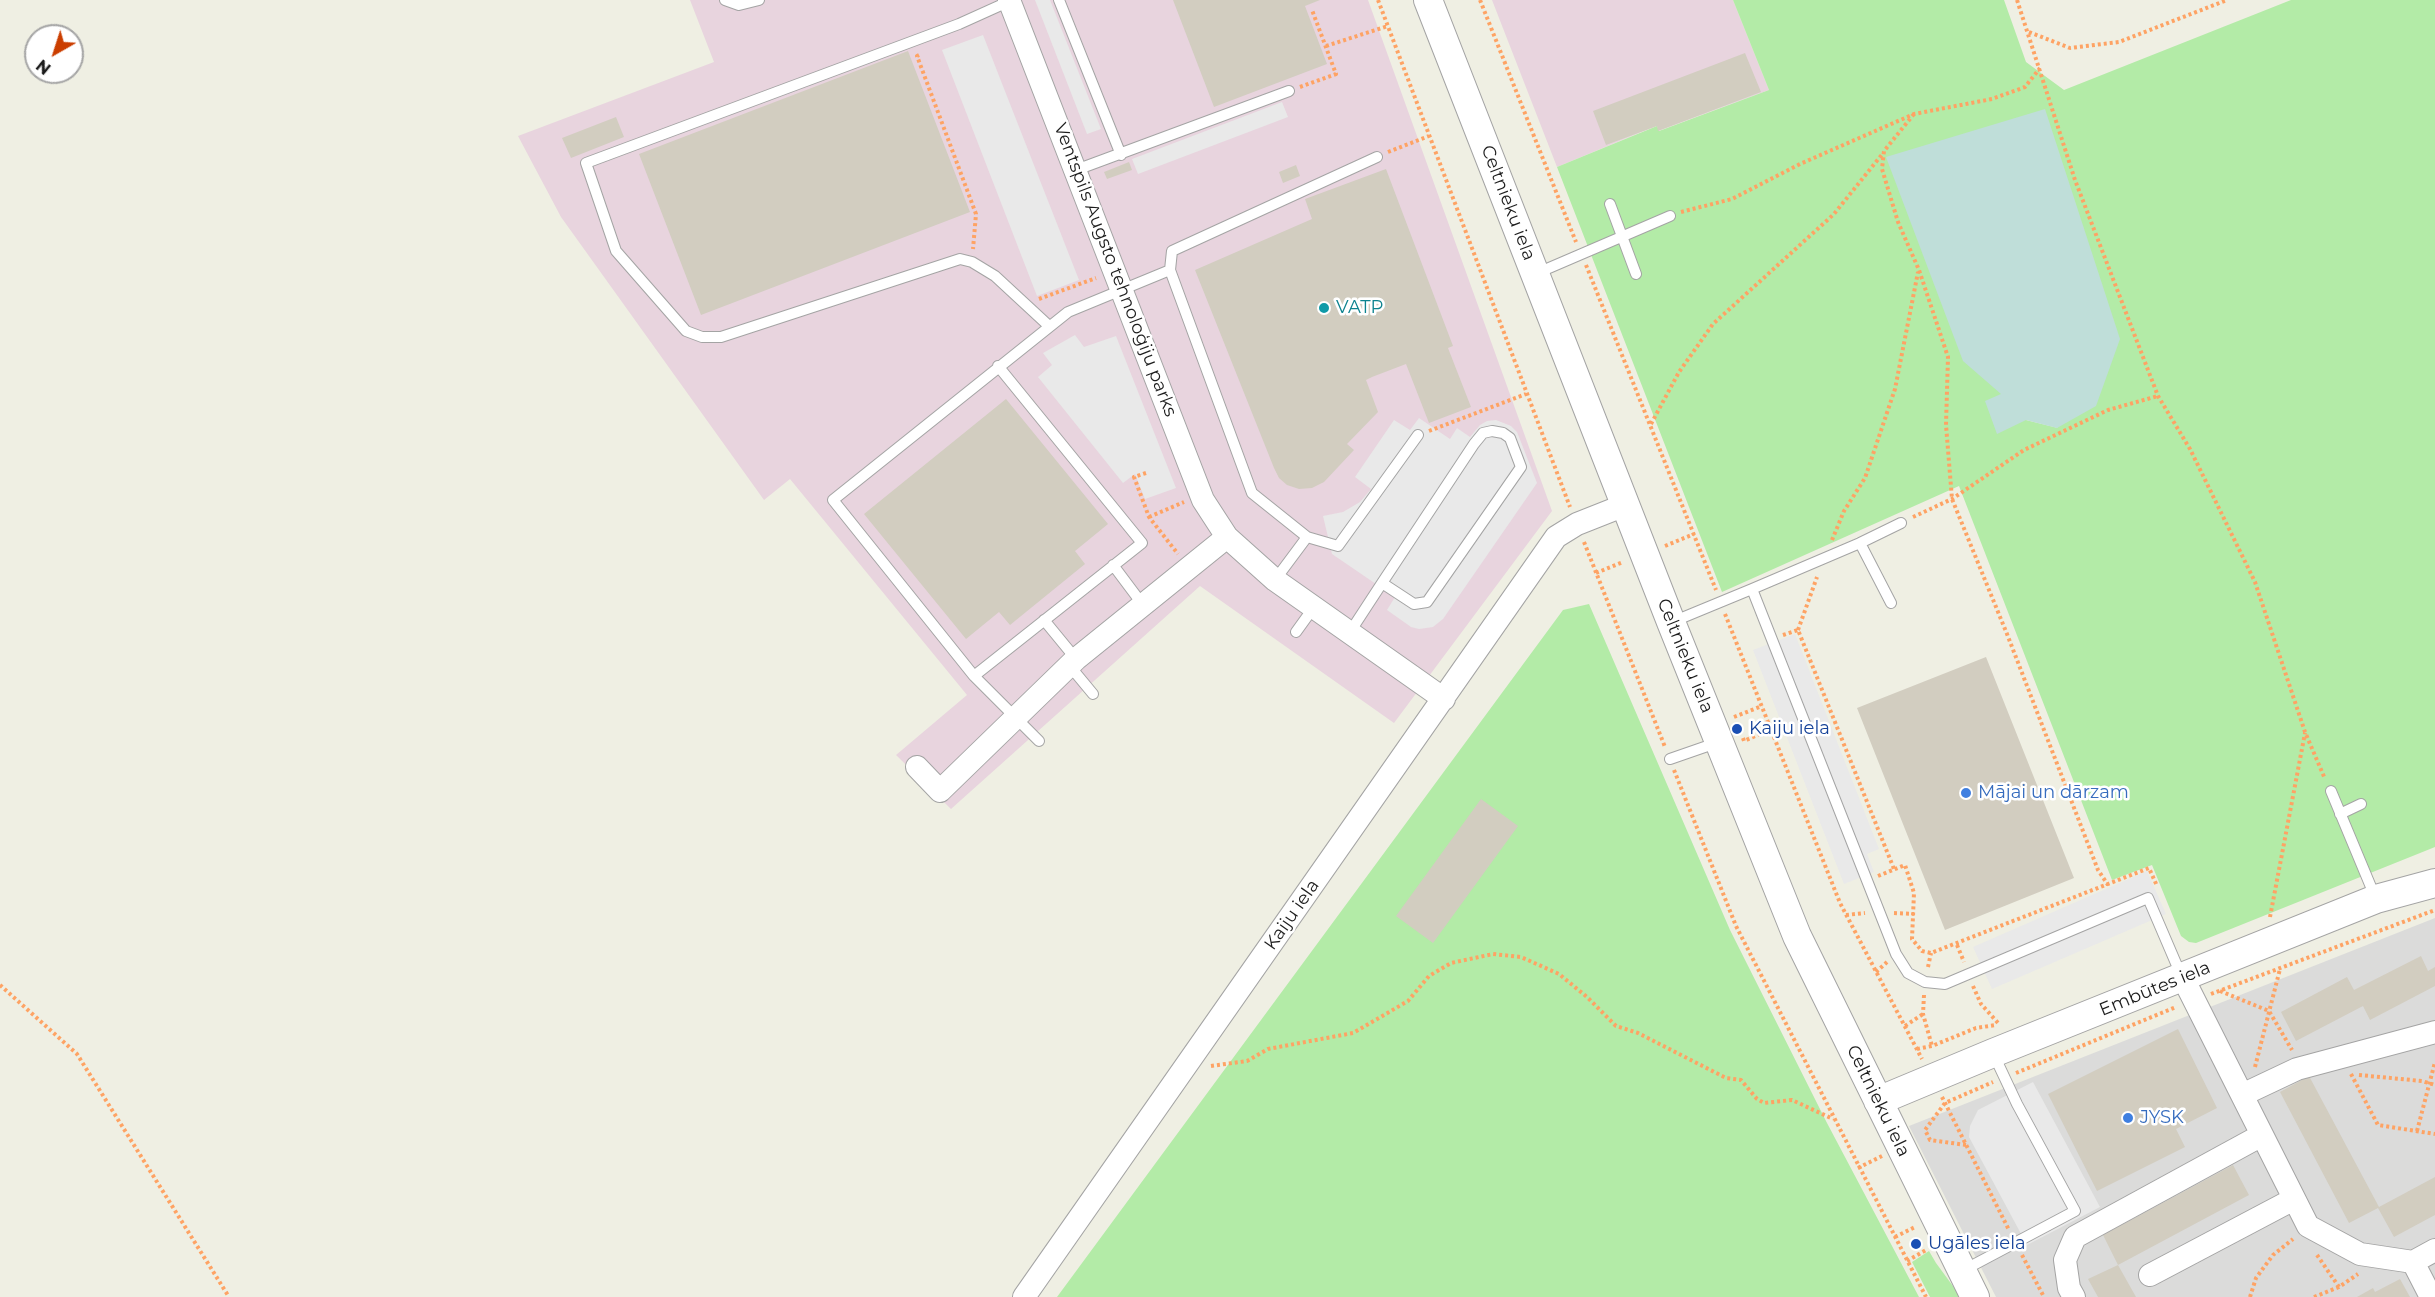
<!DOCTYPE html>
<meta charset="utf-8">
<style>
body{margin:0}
#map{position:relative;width:2435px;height:1297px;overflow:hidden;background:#efefe3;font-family:Montserrat,sans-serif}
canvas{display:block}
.north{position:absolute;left:24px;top:24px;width:60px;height:60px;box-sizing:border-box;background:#fff;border:2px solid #a5a5a5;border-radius:50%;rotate:219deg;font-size:16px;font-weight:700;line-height:24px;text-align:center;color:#1d1d1d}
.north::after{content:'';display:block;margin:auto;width:21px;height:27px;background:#cb3e00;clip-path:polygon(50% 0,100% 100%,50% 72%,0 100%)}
</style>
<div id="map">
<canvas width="2435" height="1297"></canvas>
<div class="north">N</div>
</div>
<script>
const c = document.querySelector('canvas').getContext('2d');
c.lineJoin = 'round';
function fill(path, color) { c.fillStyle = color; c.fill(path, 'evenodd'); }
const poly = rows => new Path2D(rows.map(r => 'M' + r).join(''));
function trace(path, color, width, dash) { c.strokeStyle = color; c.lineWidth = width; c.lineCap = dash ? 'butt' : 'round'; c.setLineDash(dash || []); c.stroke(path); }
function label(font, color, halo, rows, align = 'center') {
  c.font = font + ' Montserrat,sans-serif'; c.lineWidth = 5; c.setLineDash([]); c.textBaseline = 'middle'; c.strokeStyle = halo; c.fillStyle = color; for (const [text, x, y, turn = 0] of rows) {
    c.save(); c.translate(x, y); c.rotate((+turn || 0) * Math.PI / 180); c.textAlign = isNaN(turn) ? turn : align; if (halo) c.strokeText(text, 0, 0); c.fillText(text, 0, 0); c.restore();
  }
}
fill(poly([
 [2435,918,2435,1297,1996,1297,1909,1126]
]), '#dbdbda');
fill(poly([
 [690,0,1368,0,1552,511,1394,723,1200,586,951,809,896,755,967,695,790,479,764,500,561,217,518,136,714,62],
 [1492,0,1733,0,1769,90,1658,131,1656,126,1557,167]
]), '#e8d4de');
fill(poly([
 [1733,0,2004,0,2026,62,2064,90,2291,0,2435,0,2435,847,2196,943,2189,942,2181,936,2152,865,2112,880,1959,486,1722,592,1557,167,1657,126,1659,131,1769,90],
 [2001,394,2058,428,2026,420],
 [1589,604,1730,930,1827,1123,1919,1297,1057,1297,1563,610],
 [1929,1251,1936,1263,1961,1297,1930,1297,1912,1262]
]), '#b3eba7');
fill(poly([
 [2045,109,2120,339,2096,406,2057,428,2026,420,1997,434,1985,401,2001,394,1963,361,1886,157]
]), '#bfded9');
fill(poly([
 [1035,0,1050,0,1101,129,1087,134],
 [983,35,1079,280,1037,296,942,50],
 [1282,102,1288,117,1138,174,1132,159],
 [1075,335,1084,347,1116,336,1176,488,1145,499,1135,474,1123,483,1038,377,1052,365,1043,353],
 [1419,418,1450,439,1457,428,1470,437,1480,425,1487,421,1496,420,1511,426,1517,432,1537,483,1443,619,1433,627,1419,629,1411,627,1387,610,1395,597,1332,554,1323,516,1343,512,1360,502,1371,489,1355,477,1394,420,1410,430],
 [1795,634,1879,849,1867,854,1874,872,1844,884,1753,650],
 [2147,871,2166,914,1992,989,1973,947],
 [2033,1082,2100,1207,2027,1245,1969,1137,1970,1126,1978,1110]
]), '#e9e9e9');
fill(poly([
 [1173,0,1320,0,1305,6,1327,64,1214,107],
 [908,51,970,212,701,315,639,154],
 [1745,53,1761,92,1658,131,1657,126,1606,145,1593,111],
 [616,117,624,137,571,158,562,138],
 [1129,162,1132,170,1107,179,1104,172],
 [1296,165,1300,176,1283,183,1279,172],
 [1386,169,1453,346,1448,348,1471,407,1429,423,1406,364,1372,377,1366,380,1378,412,1347,444,1354,450,1324,482,1312,488,1299,489,1287,485,1279,478,1274,468,1195,270,1312,219,1305,199],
 [1006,399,1108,524,1075,551,1085,564,1010,625,999,612,966,639,864,514],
 [1986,657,2074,878,1945,930,1857,708],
 [1481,799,1518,826,1433,943,1396,916],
 [2421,956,2428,971,2435,967,2435,986,2370,1020,2363,1006,2296,1041,2281,1012,2347,977,2354,990],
 [2178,1029,2217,1108,2176,1129,2185,1147,2097,1191,2048,1094],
 [2309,1076,2379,1207,2435,1177,2435,1215,2394,1237,2378,1208,2349,1223,2280,1092],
 [2233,1165,2249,1195,2118,1265,2103,1235],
 [2118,1265,2136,1297,2098,1297,2088,1279],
 [2400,1279,2410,1297,2357,1297,2373,1288,2375,1292]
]), '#d2cdc0');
const service = poly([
 [725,0,739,5,759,0],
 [1059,0,1121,155],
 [1010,1,959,24,586,163,616,251,686,331,702,337,721,337,960,259,972,262,995,276,1049,326],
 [1076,170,1289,91],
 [1610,204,1636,274],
 [1170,270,1252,493,1307,537],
 [1535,274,1670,216],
 [1860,543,1901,523],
 [1113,565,1143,605],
 [1275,580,1307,537,1338,546,1418,435],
 [1752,589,1860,543,1891,603],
 [1044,620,1076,659],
 [1672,622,1752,589,1896,954,1908,973,1925,982,1945,984,2148,898,2181,975],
 [1296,632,1314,607],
 [1350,632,1382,583,1474,444,1483,433,1492,431,1503,433,1510,438,1521,467,1427,602,1414,604,1382,583],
 [1069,665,1093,694],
 [974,676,1142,543,998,366],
 [1039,741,974,676,833,500,1068,312,1170,270,1172,251,1377,157],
 [1670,759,1719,742],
 [2331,791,2376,899],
 [2340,814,2361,804],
 [1962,1271,2075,1211,2017,1104,1993,1053]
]);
const minor = poly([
 [1009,0,1203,500,1227,537,1275,580,1444,699],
 [917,767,940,791,1076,659,1227,537],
 [2183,978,2308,1226,2360,1254,2413,1262,2431,1297],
 [2242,1095,2297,1069,2435,1032],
 [2413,1262,2435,1250],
 [2150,1275,2294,1199],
 [1024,1297,1556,537,1577,524,1625,505],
 [2074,1297,2069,1288,2065,1260,2075,1237,2262,1135]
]);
const tertiary = poly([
 [1428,0,1671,622,1797,936,1975,1297],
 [1878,1101,1993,1053,2376,899,2435,883]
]);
trace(service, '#a4a4a4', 12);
trace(minor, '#a4a4a4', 24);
trace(tertiary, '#a4a4a4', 30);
trace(poly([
 [1378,0,1570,507],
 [1480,0,1576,242],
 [2017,0,2075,180,2158,396,2190,449,2255,582,2305,732,2325,779],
 [2029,32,2070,48,2119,42,2227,0],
 [1326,46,1388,26],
 [919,55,917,56,976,214,973,249],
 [1300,87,1336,74,1312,10],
 [1914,114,1884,151,1882,169,1898,222,1919,270,1948,357,1946,425,1952,499,2007,634,2098,870,2108,885],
 [1388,152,1429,136],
 [1681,212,1732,199,1800,164,1914,114,1992,99,2025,87,2040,68],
 [1586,265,1716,590],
 [1039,299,1096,278],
 [1651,424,1679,372,1713,324,1834,214,1884,152],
 [1429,431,1526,394],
 [1146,473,1134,477,1149,517,1178,554],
 [1149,517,1184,502],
 [1913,517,1952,499,2024,450,2108,410,2158,396],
 [1832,540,1844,511,1865,478,1895,389,1918,272],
 [1584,542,1665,747],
 [1665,546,1694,534],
 [1596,573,1623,562],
 [1725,614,1840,903,1922,1059],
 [1798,630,1817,577],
 [1783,635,1798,630,1894,869],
 [1734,717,1762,706],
 [1743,738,1744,741,1771,729],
 [1674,770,1736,926,1926,1297],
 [1878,876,1905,865,1914,893,1912,939,1922,951,1931,953,2149,868,2157,886],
 [1894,913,1914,914],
 [1846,915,1865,913],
 [2270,917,2305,733],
 [1957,945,1964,962],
 [1928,967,1931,953],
 [1876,972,1887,962],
 [0,985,77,1054,229,1297],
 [1973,986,1981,1004,1999,1024],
 [2220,991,2269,1011,2292,1050],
 [2211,994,2435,910],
 [1924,995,1923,1014,1932,1046],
 [1905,1026,1923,1014],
 [1917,1049,1932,1046,1976,1028,1996,1025],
 [1211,1066,1247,1061,1268,1049,1353,1033,1408,1001,1429,976,1451,963,1493,954,1521,957,1559,974,1587,997,1616,1026,1638,1033,1726,1078,1741,1080,1757,1099,1764,1103,1792,1100,1833,1119],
 [2255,1067,2280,969],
 [2016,1073,2176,1007],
 [2351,1074,2378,1125,2435,1134],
 [2359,1075,2422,1081,2435,1085],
 [1942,1097,2009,1230],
 [2417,1131,2435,1062],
 [1966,1145,1930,1140,1925,1130,1945,1103,1993,1082],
 [1858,1168,1882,1156],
 [1895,1237,1915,1227],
 [2022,1255,2044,1297],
 [2317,1255,2339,1287],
 [1907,1261,1926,1250],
 [2250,1297,2256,1278,2273,1255,2293,1239],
 [2314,1297,2339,1287,2358,1274]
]), '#fea364', 4, [3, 3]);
trace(service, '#fff', 10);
trace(minor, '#fff', 22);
trace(tertiary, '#fff', 28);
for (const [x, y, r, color] of [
 [1324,308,6,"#0f9aa8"],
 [1737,729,6,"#1a4fb4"],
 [1966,793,6,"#3f7fe0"],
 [2128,1118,6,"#3f7fe0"],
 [1916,1244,6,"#1a4fb4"]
]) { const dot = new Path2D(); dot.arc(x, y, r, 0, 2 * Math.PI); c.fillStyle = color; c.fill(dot); trace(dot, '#fff', 2); }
label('18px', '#1d1d1d', '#fff', [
 ["Celtnieku iela",1508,203,69],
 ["Ventspils Augsto tehnoloģiju parks",1115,270,69],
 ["Celtnieku iela",1685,656,68],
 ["Kaiju iela",1292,915,-55],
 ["Embūtes iela",2155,989,-22],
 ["Celtnieku iela",1878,1101,64]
]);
label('18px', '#0d838f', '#fff', [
 ["VATP",1336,308]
], 'left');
label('18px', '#164399', '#fff', [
 ["Kaiju iela",1749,729],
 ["Ugāles iela",1928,1244]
], 'left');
label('18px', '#366cbe', '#fff', [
 ["Mājai un dārzam",1978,793],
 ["JYSK",2140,1118]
], 'left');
</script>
